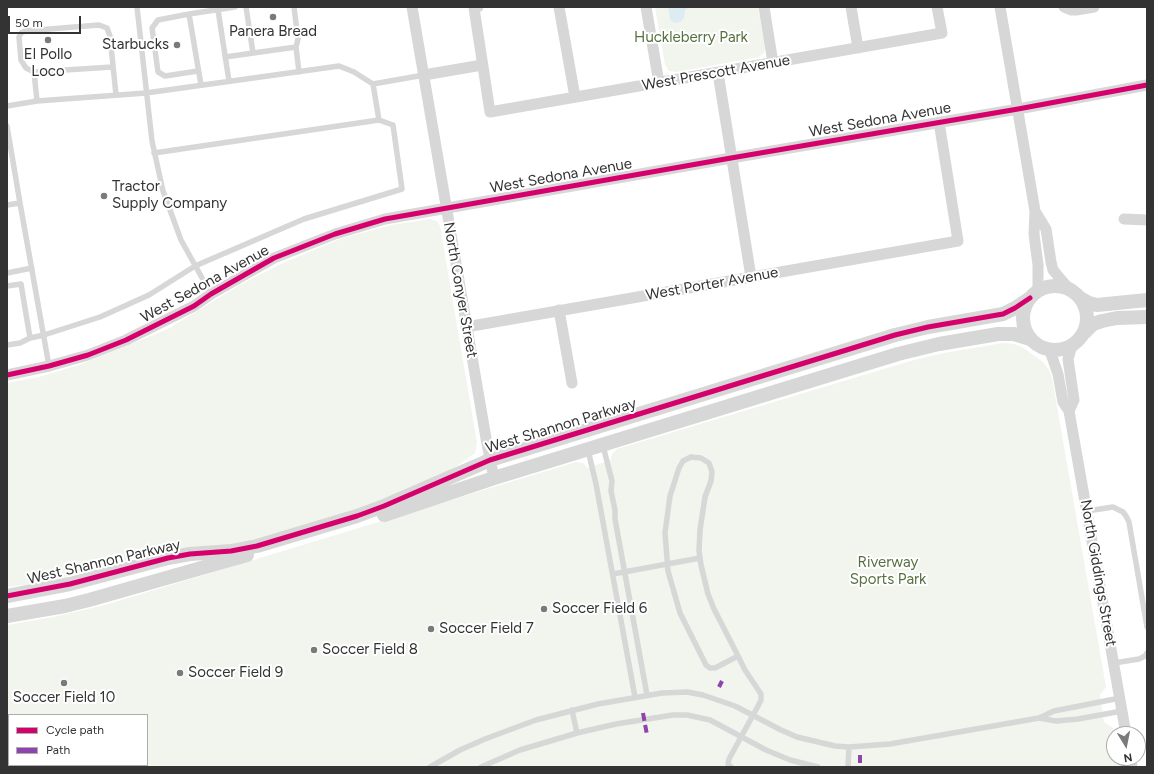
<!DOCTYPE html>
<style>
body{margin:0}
#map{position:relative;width:1154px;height:774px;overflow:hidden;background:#fff;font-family:Figtree,sans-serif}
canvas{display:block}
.frame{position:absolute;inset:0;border:8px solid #333;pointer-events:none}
.legend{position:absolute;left:8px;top:714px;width:140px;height:52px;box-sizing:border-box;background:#fff;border:1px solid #adadad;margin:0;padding:5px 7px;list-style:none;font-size:12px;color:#333}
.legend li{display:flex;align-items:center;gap:8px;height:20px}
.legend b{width:20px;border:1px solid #adadad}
.north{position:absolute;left:1106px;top:726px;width:40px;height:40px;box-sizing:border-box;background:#fff;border:1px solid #adadad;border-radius:50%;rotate:170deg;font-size:11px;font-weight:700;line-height:16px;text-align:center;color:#333}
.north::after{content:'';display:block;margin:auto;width:14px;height:18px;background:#7a7a7a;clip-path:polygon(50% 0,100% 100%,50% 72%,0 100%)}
.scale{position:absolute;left:8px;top:16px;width:73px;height:18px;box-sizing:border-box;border:2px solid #333;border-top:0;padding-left:5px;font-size:12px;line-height:14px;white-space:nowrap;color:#333;-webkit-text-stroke:3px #fff;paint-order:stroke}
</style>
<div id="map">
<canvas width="1154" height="774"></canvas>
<div class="frame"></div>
<ul class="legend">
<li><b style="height:5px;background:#d6006c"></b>Cycle path</li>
<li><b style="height:5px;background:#8e44ad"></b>Path</li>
</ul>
<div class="north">N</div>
<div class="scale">50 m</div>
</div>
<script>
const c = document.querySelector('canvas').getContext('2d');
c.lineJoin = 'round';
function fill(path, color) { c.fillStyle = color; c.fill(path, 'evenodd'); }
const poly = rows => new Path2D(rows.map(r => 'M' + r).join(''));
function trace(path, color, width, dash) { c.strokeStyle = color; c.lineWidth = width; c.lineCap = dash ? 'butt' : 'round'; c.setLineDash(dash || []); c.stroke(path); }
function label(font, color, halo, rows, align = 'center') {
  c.font = font + ' Figtree,sans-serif'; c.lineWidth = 4; c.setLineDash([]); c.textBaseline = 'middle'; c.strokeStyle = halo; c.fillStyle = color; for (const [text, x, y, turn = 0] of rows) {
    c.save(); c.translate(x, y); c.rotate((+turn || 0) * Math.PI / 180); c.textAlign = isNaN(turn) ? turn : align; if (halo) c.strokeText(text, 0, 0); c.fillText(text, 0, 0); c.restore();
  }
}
fill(poly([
 [655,7,758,7,765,48,764,53,759,57,677,72,669,71,665,65],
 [431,219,437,221,440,226,477,443,475,453,447,473,358,509,243,544,172,549,145,554,95,570,33,584,7,587,7,383,39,377,79,365,168,329,238,286,281,264,340,239,391,225],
 [1003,343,1014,344,1022,347,1043,362,1049,370,1052,378,1106,687,1100,695,1104,722,1113,728,1114,758,1118,758,1120,767,7,767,7,625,53,617,105,605,576,462,583,463,587,468,611,460,612,454,617,449,914,360,944,353],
 [9,715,147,715,147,765,9,765]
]), '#f1f5ed');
fill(poly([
 [668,7,690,7,685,10,684,18,680,22,674,23,670,19]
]), '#ddebf3');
trace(poly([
 [137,7,152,141,163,191,181,240,211,294],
 [246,7,253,53],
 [294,7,298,39,296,47],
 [218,10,229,81],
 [189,14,158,20,152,28,158,72,165,76,198,71],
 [225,57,296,47,299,72],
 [34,72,26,68,21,60,19,37,21,33,25,31,99,25,107,28,110,36,116,95],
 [201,85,189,14,235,7],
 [37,101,34,72,112,67],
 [7,106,37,101,146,93,339,66,354,72,373,84,424,75],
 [7,126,20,203,7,205],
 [154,153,379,120,373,84],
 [20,203,49,366],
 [7,273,32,268],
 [7,286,21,284,30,338],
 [7,345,20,343,30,338,44,335,100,317,149,295,195,266,304,219,402,189,393,125,379,120],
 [603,446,612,481,611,491,615,510,615,519,647,695],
 [588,450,596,484,635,697],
 [1087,511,1113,507,1123,512,1126,516,1129,522,1147,627],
 [613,574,700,558],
 [1114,663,1139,659,1145,656,1147,653],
 [572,710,577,733],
 [1039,718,1056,721,1078,719,1122,711],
 [430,767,460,750,485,739,536,720,598,704,662,693,687,692,703,695,735,706,781,730,797,737,835,746,849,747,890,744,1039,718,1054,711,1120,698],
 [481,767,520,750,577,733,616,724,673,715,687,715,710,720,766,750,790,760,818,767],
 [731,767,728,764,729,759,758,706,761,700,761,694,745,670,734,648,714,609,708,594,701,565,699,551,700,530,705,497,711,481,712,472,709,463,701,458,691,457,683,461,679,468,670,496,665,533,668,571,680,613,706,665,710,668,715,668,738,656],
 [848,767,849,747]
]), '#d7d7d7', 5.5);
trace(poly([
 [412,7,487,444,494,478],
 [478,7,474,8,490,112,942,33,937,7],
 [559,7,575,97],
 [646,7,659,83],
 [764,7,773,63],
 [851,7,858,48],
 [1000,7,1035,211,1034,234,1038,265,1038,291],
 [1064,7,1071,10,1076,10,1094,7],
 [718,73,751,277],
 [424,75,482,65],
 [1035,211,1046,229,1051,262,1053,270,1069,289],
 [1124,219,1147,220],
 [559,310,572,383],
 [466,327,958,241,939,122],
 [1050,351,1058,374,1063,402,1069,411,1126,734],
 [7,375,49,366,88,355,126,340,194,306,211,294,274,258,335,234,385,219,731,158,1018,109,1147,85],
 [1069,411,1074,400,1068,359,1072,346],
 [1131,758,1132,767]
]), '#d7d7d7', 11);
trace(poly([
 '1023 318a32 32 0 1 1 64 0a32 32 0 1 1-64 0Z',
 [1082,299,1089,303,1097,305,1147,300],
 [1084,333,1093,324,1102,321,1117,318,1147,317],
 [384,515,494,478,898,354,939,344,998,334,1014,334,1030,339],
 [7,596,70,584,168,558,190,554,231,551,257,546,357,516,384,506,490,460,895,335,928,327,1003,314,1015,308,1030,298],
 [7,616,65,606,89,600,247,555]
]), '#d7d7d7', 14);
trace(poly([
 [719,687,722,681],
 [643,713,647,735],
 [860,755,860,767]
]), '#8e44ad', 4, [8, 4]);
trace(poly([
 [7,375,49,366,88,355,126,340,194,306,211,294,274,258,335,234,385,219,731,158,1018,109,1147,85],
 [7,596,70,584,168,558,190,554,231,551,257,546,357,516,384,506,490,460,895,335,928,327,1003,314,1015,308,1030,298]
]), '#d6006c', 5);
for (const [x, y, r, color] of [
 [273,17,4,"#7a7a7a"],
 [48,40,4,"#7a7a7a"],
 [177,45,4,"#7a7a7a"],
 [104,196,4,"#7a7a7a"],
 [544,609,4,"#7a7a7a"],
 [431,629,4,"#7a7a7a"],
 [314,650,4,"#7a7a7a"],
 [180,673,4,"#7a7a7a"],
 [64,683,4,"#7a7a7a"]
]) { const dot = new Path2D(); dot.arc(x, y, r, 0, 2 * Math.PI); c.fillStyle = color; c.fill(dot); trace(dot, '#fff', 1.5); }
label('15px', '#333', '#fff', [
 ["Panera Bread",273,32,"center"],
 ["Starbucks",169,45,"right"],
 ["El Pollo",48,55,"center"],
 ["Loco",48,72,"center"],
 ["Tractor",112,187],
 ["Supply Company",112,204],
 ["Soccer Field 6",552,609],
 ["Soccer Field 7",439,629],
 ["Soccer Field 8",322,650],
 ["Soccer Field 9",188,673],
 ["Soccer Field 10",64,698,"center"]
], 'left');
label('15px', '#56703f', '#fff', [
 ["Huckleberry Park",691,38],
 ["Riverway",888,563],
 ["Sports Park",888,580]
]);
label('15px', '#333', '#fff', [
 ["West Prescott Avenue",716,73,-10],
 ["West Sedona Avenue",880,120,-10],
 ["West Sedona Avenue",561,176,-10],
 ["West Sedona Avenue",205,284,-29],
 ["West Porter Avenue",712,284,-10],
 ["North Conyer Street",460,290,80],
 ["West Shannon Parkway",561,426,-17],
 ["West Shannon Parkway",104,562,-13],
 ["North Giddings Street",1098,573,80]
]);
</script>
